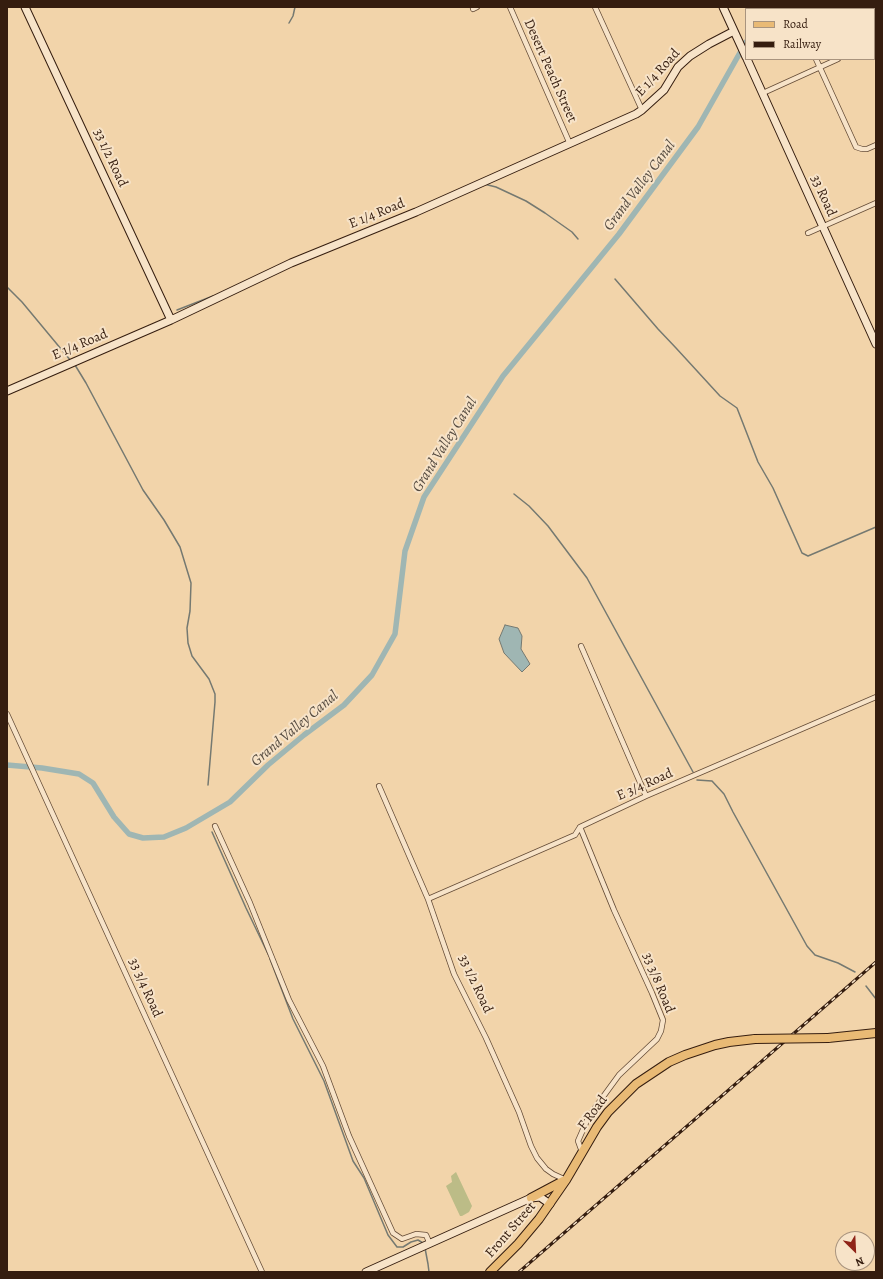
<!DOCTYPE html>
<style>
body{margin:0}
#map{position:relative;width:883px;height:1279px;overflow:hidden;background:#f2d4aa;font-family:Alegreya,serif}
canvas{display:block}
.frame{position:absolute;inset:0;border:8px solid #351d0f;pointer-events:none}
.legend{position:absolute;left:745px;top:8px;width:130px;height:52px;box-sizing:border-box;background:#f7e3c8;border:1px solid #a9947e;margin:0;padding:5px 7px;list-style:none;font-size:12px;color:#351d0f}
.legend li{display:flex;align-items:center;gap:8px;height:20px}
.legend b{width:20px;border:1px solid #a9947e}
.north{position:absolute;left:835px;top:1231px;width:40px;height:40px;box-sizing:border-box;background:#f7e3c8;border:1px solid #a9947e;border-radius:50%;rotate:156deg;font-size:11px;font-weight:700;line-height:16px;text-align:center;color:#351d0f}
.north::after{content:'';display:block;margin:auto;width:14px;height:18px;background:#8f2418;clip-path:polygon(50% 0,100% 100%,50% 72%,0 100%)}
</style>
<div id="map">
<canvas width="883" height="1279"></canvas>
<div class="frame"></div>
<ul class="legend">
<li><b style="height:5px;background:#e9ba75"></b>Road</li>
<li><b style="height:5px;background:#351d0f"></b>Railway</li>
</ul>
<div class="north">N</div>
</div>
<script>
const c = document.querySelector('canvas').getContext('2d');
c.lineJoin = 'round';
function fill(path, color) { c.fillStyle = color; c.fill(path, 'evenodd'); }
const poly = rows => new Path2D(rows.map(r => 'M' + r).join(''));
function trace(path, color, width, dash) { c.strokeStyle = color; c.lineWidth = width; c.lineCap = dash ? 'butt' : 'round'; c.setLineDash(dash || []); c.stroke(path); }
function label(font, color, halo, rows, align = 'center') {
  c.font = font + ' Alegreya,serif'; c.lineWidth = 4; c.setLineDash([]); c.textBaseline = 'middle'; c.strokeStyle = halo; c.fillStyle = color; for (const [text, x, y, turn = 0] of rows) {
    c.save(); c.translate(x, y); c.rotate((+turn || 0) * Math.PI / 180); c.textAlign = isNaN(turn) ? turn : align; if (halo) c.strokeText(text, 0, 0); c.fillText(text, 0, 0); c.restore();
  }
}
fill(poly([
 [456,1172,472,1206,469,1212,462,1216,460,1216,446,1186,452,1182,451,1176]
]), '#bcbc87');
const water = poly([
 [505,625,518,628,522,636,521,649,530,664,522,672,504,653,499,639,505,625]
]);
fill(water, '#9fb6b3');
trace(water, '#757971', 1);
trace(poly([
 [289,23,293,16,295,7],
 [484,184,496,187,526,201,545,213,572,232,578,239],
 [615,279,658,329,676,348,720,396,737,408,758,462,773,488,802,553,808,556,876,527],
 [7,287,22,302,71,361],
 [177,310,213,296],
 [75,365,86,383,143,490,164,520,180,547,191,583,190,611,187,628,188,643,192,656,209,679,215,694,215,702,208,785],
 [514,494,529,506,548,526,587,578,693,772],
 [697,780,712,781,724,794,733,812,807,946,815,955,838,963,855,972],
 [212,832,246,908,269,956],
 [270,959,293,1019,324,1081,353,1161,364,1178,388,1235,397,1247,403,1247,411,1242,418,1240,423,1243],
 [866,986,876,999],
 [425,1248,428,1264,429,1272]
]), '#757971', 1.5);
trace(poly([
 [759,9,759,7],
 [7,765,42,768,79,774,93,783,114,817,129,834,143,838,164,837,186,828,230,802,268,765,304,735,344,705,372,675,395,634,405,551,424,497,503,376,619,234,698,127,746,42]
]), '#9fb6b3', 5.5);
const street = poly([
 [510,7,570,144],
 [595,7,642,110],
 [473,9,477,7],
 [798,9,798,7],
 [874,44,876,43],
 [874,48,876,52],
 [816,59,856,147,862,149,867,149,876,145],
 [763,93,838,59],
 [808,233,876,203],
 [581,646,646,796],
 [7,714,262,1272],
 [379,786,428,899,454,974,486,1038,519,1112,531,1146,537,1158,546,1169,553,1174,566,1180],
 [215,826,250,903,289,1000,323,1066,349,1136,393,1233,402,1239,416,1234,426,1235,430,1244],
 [580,827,614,910,652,993,663,1020,661,1031,657,1039,619,1075,589,1116,578,1141,582,1152],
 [428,899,575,835,580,827,646,796,876,697]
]);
const secondary = poly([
 [25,7,171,320],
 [723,7,746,57],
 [747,59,876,344],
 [7,391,171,320,291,263,416,212,636,114,642,110,664,90,678,67,690,56,709,44,734,31],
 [366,1272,531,1198,540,1197,550,1204]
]);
const primary = poly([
 [828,1038,876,1033],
 [531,1198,563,1181],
 [490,1272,518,1244,539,1219,566,1180,597,1127,608,1112,636,1084,669,1062,685,1055,715,1045,729,1042,755,1039]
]);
trace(street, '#644b36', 6);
trace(secondary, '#351d0f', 9);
trace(primary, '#351d0f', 10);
trace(street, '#f7e3c8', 4.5);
trace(secondary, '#f7e3c8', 7);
trace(primary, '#e9ba75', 8);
const rail = poly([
 [519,1272,876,962]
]);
trace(rail, '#351d0f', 3);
trace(rail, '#f7e3c8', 1.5, [4.5]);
const primaryBridge = poly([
 [755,1039,828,1038]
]);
trace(primaryBridge, '#351d0f', 10, []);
trace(primaryBridge, '#e9ba75', 8);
label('14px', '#351d0f', '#f7e3c8', [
 ["Desert Peach Street",550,71,66],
 ["E 1/4 Road",658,73,-48],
 ["33 1/2 Road",110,158,65],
 ["33 Road",823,196,66],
 ["E 1/4 Road",377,214,-22],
 ["E 1/4 Road",80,345,-23],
 ["E 3/4 Road",645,785,-24],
 ["33 3/8 Road",658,983,68],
 ["33 1/2 Road",475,984,65],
 ["33 3/4 Road",145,988,66],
 ["F Road",593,1113,-53],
 ["Front Street",511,1230,-49]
]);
label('italic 15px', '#554b40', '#f7e3c8', [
 ["Grand Valley Canal",640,186,-53],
 ["Grand Valley Canal",445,445,-58],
 ["Grand Valley Canal",295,729,-40]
]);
</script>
